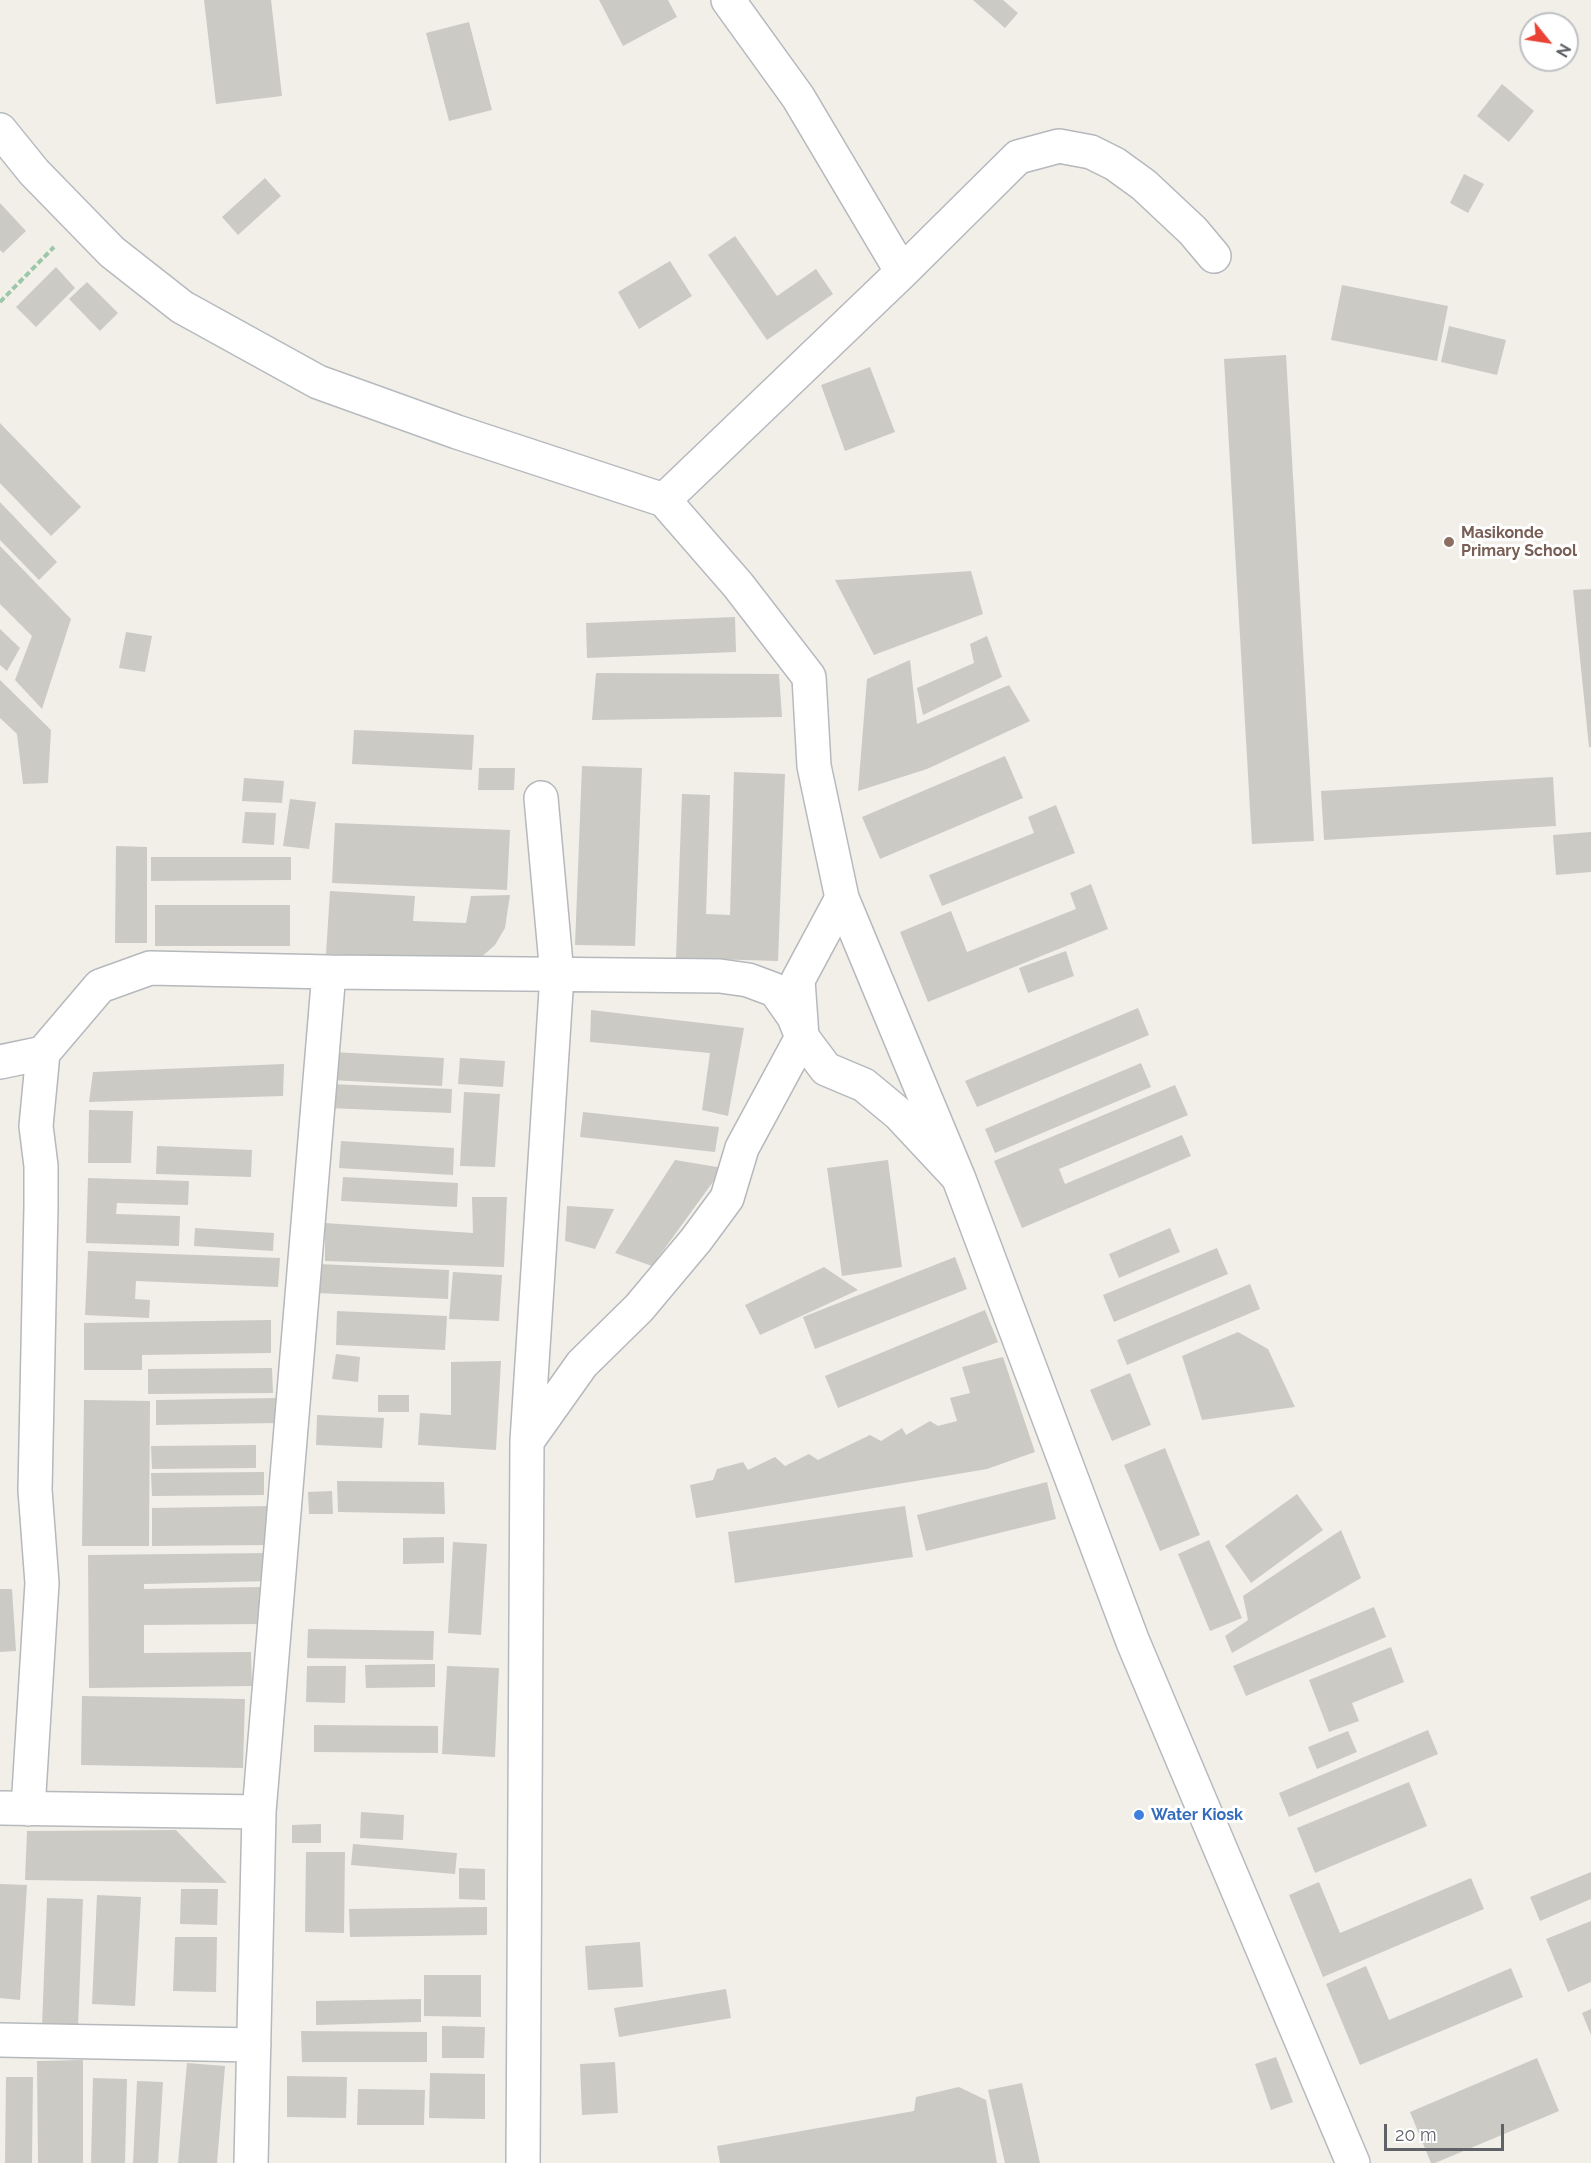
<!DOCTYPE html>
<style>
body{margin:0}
#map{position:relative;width:1591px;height:2163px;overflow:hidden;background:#f1efe8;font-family:Raleway,sans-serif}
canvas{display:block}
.north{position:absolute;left:1519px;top:12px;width:60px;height:60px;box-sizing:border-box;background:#fff;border:2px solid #bfc1c3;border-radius:50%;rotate:120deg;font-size:16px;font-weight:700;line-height:24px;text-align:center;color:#5f6368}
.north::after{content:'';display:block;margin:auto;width:21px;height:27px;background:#ea4335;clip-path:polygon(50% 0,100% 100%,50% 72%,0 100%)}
.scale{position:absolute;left:1384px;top:2124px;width:120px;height:27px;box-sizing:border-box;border:3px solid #5f6368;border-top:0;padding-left:8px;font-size:18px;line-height:21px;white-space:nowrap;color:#5f6368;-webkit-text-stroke:4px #fff;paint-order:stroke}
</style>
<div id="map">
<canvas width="1591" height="2163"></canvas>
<div class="north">N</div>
<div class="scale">20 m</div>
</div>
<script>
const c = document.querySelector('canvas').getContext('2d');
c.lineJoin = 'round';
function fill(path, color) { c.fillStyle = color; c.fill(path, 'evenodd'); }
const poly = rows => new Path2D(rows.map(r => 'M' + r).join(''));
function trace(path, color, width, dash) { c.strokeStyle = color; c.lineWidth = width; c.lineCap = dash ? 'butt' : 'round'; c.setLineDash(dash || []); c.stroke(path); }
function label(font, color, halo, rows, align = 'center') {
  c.font = font + ' Raleway,sans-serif'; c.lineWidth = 6; c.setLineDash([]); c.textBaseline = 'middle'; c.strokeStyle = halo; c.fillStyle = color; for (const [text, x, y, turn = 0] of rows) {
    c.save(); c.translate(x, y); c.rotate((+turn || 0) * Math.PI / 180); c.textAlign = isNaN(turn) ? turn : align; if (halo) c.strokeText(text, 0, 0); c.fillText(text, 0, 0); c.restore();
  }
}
fill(poly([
 [204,0,271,0,282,96,216,104],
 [599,0,668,0,677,17,623,46],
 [973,0,1003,0,1018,13,1005,28],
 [469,22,492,110,449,121,426,33],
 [1502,84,1534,111,1509,142,1477,116],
 [1464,174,1484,184,1468,213,1450,203],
 [265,178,281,196,238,235,222,217],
 [0,203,26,231,3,253,0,250],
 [735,236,777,296,816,269,833,294,767,340,708,255],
 [670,261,692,296,639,329,618,292],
 [56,267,75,288,36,327,16,307],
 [87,282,118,313,100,331,69,299],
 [1342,285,1448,306,1437,361,1331,340],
 [1449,326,1506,340,1497,375,1441,362],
 [1286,355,1314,841,1252,844,1224,359],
 [870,367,895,432,845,451,821,385],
 [0,423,81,507,51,536,0,483],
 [0,502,57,562,39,580,0,540],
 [0,546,71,619,42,709,15,680,32,636,0,604],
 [971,571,983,614,874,655,835,580],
 [1591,589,1591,747,1589,747,1573,590],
 [735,617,736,652,587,658,586,623],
 [0,629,20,648,7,671,0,665],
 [126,632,152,636,145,672,119,668],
 [987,636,1002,677,923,715,917,688,974,663,970,644],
 [910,660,917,724,1009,685,1030,721,927,769,858,791,867,679],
 [596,673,779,674,782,717,592,720],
 [0,680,51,730,48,783,23,784,17,734,0,718],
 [354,730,474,735,472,770,352,764],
 [1005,756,1023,798,880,859,862,817],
 [582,766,642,768,635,946,575,945],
 [479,768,515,768,514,790,478,790],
 [734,772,785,774,778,961,676,958,682,794,710,795,706,914,730,915],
 [1553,777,1556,826,1324,840,1321,791],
 [244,778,284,781,282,803,242,801],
 [290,799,316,802,309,849,283,846],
 [1056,805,1075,853,942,906,929,875,1034,833,1028,817],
 [245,812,276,813,274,845,242,843],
 [335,823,510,830,507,890,332,883],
 [1591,832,1591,872,1556,875,1553,835],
 [116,846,147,847,147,943,115,943],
 [151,857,291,857,291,880,151,881],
 [1091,884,1108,929,928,1002,900,932,951,911,967,952,1076,909,1070,893],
 [330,891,415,896,413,921,466,923,471,896,510,895,505,928,495,945,477,961,326,954],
 [155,905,290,905,290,946,155,946],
 [1066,951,1074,976,1028,993,1019,968],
 [1138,1008,1149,1035,977,1107,965,1081],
 [591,1010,744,1028,728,1116,702,1110,710,1053,590,1042],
 [333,1052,444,1058,442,1086,331,1080],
 [460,1058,505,1061,503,1087,458,1084],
 [1141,1063,1151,1087,995,1153,985,1129],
 [284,1064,283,1096,89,1102,93,1072],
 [329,1084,452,1089,451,1113,328,1108],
 [1175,1085,1188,1115,1059,1169,1065,1184,1182,1135,1191,1156,1022,1228,994,1161],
 [464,1092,500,1094,495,1167,460,1166],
 [89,1110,133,1111,131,1163,88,1163],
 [583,1112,719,1127,715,1152,580,1137],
 [341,1141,454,1148,453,1175,339,1168],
 [157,1146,252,1150,251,1177,156,1174],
 [675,1160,723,1168,652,1266,615,1253],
 [888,1160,902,1267,842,1276,827,1168],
 [343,1177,458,1183,457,1207,341,1201],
 [88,1178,189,1181,188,1205,117,1203,116,1214,180,1216,179,1246,86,1243],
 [472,1197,507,1197,504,1267,325,1261,325,1223,473,1233],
 [567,1206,614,1209,595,1249,565,1241],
 [195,1228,274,1233,273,1251,194,1246],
 [1170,1228,1180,1252,1119,1278,1109,1254],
 [1217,1248,1228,1274,1114,1322,1103,1295],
 [88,1251,280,1258,278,1287,136,1281,135,1299,150,1300,149,1318,85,1315],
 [955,1257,967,1289,815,1349,803,1317],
 [319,1264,449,1270,448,1299,317,1293],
 [824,1267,858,1290,760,1335,745,1305],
 [453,1272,502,1275,499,1321,449,1319],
 [1250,1284,1260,1309,1127,1365,1117,1340],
 [985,1310,998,1342,838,1408,825,1376],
 [337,1311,447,1316,445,1350,336,1345],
 [271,1320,271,1353,142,1355,142,1370,84,1370,84,1323],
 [1238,1332,1268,1349,1295,1407,1202,1420,1182,1356],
 [336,1354,360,1357,358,1382,332,1379],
 [1003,1357,1035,1452,987,1469,696,1518,690,1485,713,1480,717,1469,743,1462,748,1470,775,1457,785,1466,809,1454,818,1460,870,1435,881,1441,902,1428,906,1435,930,1421,938,1426,957,1421,950,1398,970,1393,962,1367],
 [501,1361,496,1450,418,1445,420,1413,451,1415,451,1362],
 [272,1368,273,1393,148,1394,148,1369],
 [1130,1373,1151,1425,1112,1441,1090,1390],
 [378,1395,409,1395,409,1412,378,1412],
 [276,1398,277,1423,156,1425,156,1400],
 [84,1400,150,1401,149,1546,82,1546],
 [317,1415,384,1418,382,1448,316,1445],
 [256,1445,256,1468,152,1469,151,1446],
 [1165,1448,1200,1535,1160,1551,1124,1465],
 [264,1472,264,1495,152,1496,151,1473],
 [337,1481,444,1482,445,1514,338,1512],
 [1047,1482,1056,1519,926,1551,917,1515],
 [332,1491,333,1514,309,1514,308,1492],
 [1297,1494,1323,1530,1251,1583,1225,1546],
 [271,1506,271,1545,152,1546,152,1508],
 [905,1506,913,1557,735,1583,728,1532],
 [1341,1530,1361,1578,1232,1653,1225,1636,1248,1620,1243,1596],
 [444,1537,444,1563,403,1564,403,1538],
 [1209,1540,1242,1618,1210,1631,1178,1554],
 [453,1542,487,1544,481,1635,448,1633],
 [271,1553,271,1581,144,1584,144,1589,262,1587,262,1624,144,1625,144,1653,251,1652,252,1686,89,1688,88,1555],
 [0,1589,12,1589,16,1651,0,1652],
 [1374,1607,1386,1637,1246,1696,1233,1666],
 [308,1629,434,1631,433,1660,307,1658],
 [1391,1647,1404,1682,1352,1703,1359,1721,1329,1732,1309,1680],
 [435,1664,435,1687,366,1688,365,1665],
 [307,1666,346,1666,345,1703,306,1702],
 [447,1666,499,1668,495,1757,442,1754],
 [82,1696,245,1699,243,1768,81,1765],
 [314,1725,438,1726,438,1753,314,1752],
 [1428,1730,1438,1754,1289,1817,1279,1793],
 [1348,1731,1357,1752,1317,1769,1308,1747],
 [1409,1782,1427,1826,1315,1873,1297,1828],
 [361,1812,404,1815,403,1840,360,1838],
 [321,1824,321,1843,292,1843,292,1825],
 [176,1830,227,1883,25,1880,27,1831],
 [353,1844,457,1853,455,1874,351,1865],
 [306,1852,345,1852,344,1933,305,1932],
 [459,1868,485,1869,485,1900,459,1899],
 [1591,1872,1591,1899,1540,1921,1530,1897],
 [1471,1878,1484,1909,1323,1977,1289,1895,1319,1882,1340,1933],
 [0,1884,27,1885,20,2000,0,1998],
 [181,1889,218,1889,217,1925,180,1924],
 [97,1895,141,1897,135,2006,92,2004],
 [47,1898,83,1899,78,2027,42,2026],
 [487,1907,487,1935,350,1937,349,1909],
 [1591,1921,1591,1982,1568,1992,1546,1939],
 [175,1937,217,1937,216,1992,173,1991],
 [640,1942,643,1987,588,1990,585,1946],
 [1366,1966,1389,2020,1511,1968,1523,1997,1360,2065,1326,1984],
 [424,1975,481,1975,481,2017,424,2016],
 [726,1989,731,2018,619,2037,614,2008],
 [421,1999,421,2022,316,2025,316,2001],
 [1591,2009,1591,2035,1582,2013],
 [442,2026,485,2027,484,2058,442,2058],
 [301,2031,427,2032,427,2062,302,2062],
 [1276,2057,1293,2102,1271,2110,1255,2064],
 [1537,2058,1559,2111,1435,2163,1431,2163,1410,2112],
 [83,2060,83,2163,38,2163,37,2061],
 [615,2062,618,2113,582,2115,580,2064],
 [187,2063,225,2066,217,2163,178,2163],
 [430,2073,485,2074,485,2119,429,2118],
 [287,2076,347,2077,346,2118,287,2117],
 [6,2077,33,2077,32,2163,5,2163],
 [93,2078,127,2079,125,2163,91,2163],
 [137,2081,163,2082,158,2163,133,2163],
 [1022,2083,1040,2163,1005,2163,988,2090],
 [959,2087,986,2100,997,2163,720,2163,717,2146,914,2111,916,2097],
 [358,2089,425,2090,424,2125,357,2125]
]), '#cccac5');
const minor = poly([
 [728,0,798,97,902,272],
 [664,500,902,272,1018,157,1059,146,1091,152,1115,164,1144,185,1193,231,1214,256],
 [0,1062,43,1053,100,986,150,968,329,972,720,976,748,980,775,990,794,1017,802,1037,826,1069,864,1085,899,1114,956,1175],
 [528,1440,582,1364,639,1308,696,1240,727,1198,742,1148,802,1037,798,980,842,898],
 [0,1808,259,1812,251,2163],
 [28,1809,42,1583,35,1490,41,1207,41,1166,36,1126,43,1053],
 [259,1812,329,972],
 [0,2040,254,2045],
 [523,2163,527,1441,557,975,541,798]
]);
const secondary = poly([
 [0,130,34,172,112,252,182,307,318,382,457,432,664,500,738,585,809,677,814,766,842,898,959,1179,1133,1642,1353,2163]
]);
trace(minor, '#b5b8bc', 36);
trace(secondary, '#b6babf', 36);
trace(poly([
 [0,302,54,247]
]), '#9cc7a9', 4, [6, 3]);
trace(minor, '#fff', 33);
trace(secondary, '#fff', 33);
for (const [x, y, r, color] of [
 [1449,542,6,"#8d6e63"],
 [1139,1815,6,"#3f7fe0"]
]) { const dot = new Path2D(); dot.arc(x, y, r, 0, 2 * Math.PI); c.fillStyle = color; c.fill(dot); trace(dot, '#fff', 2); }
label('bold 16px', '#785e54', '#fff', [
 ["Masikonde",1461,533],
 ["Primary School",1461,551]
], 'left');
label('bold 16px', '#366cbe', '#fff', [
 ["Water Kiosk",1151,1815]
], 'left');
</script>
